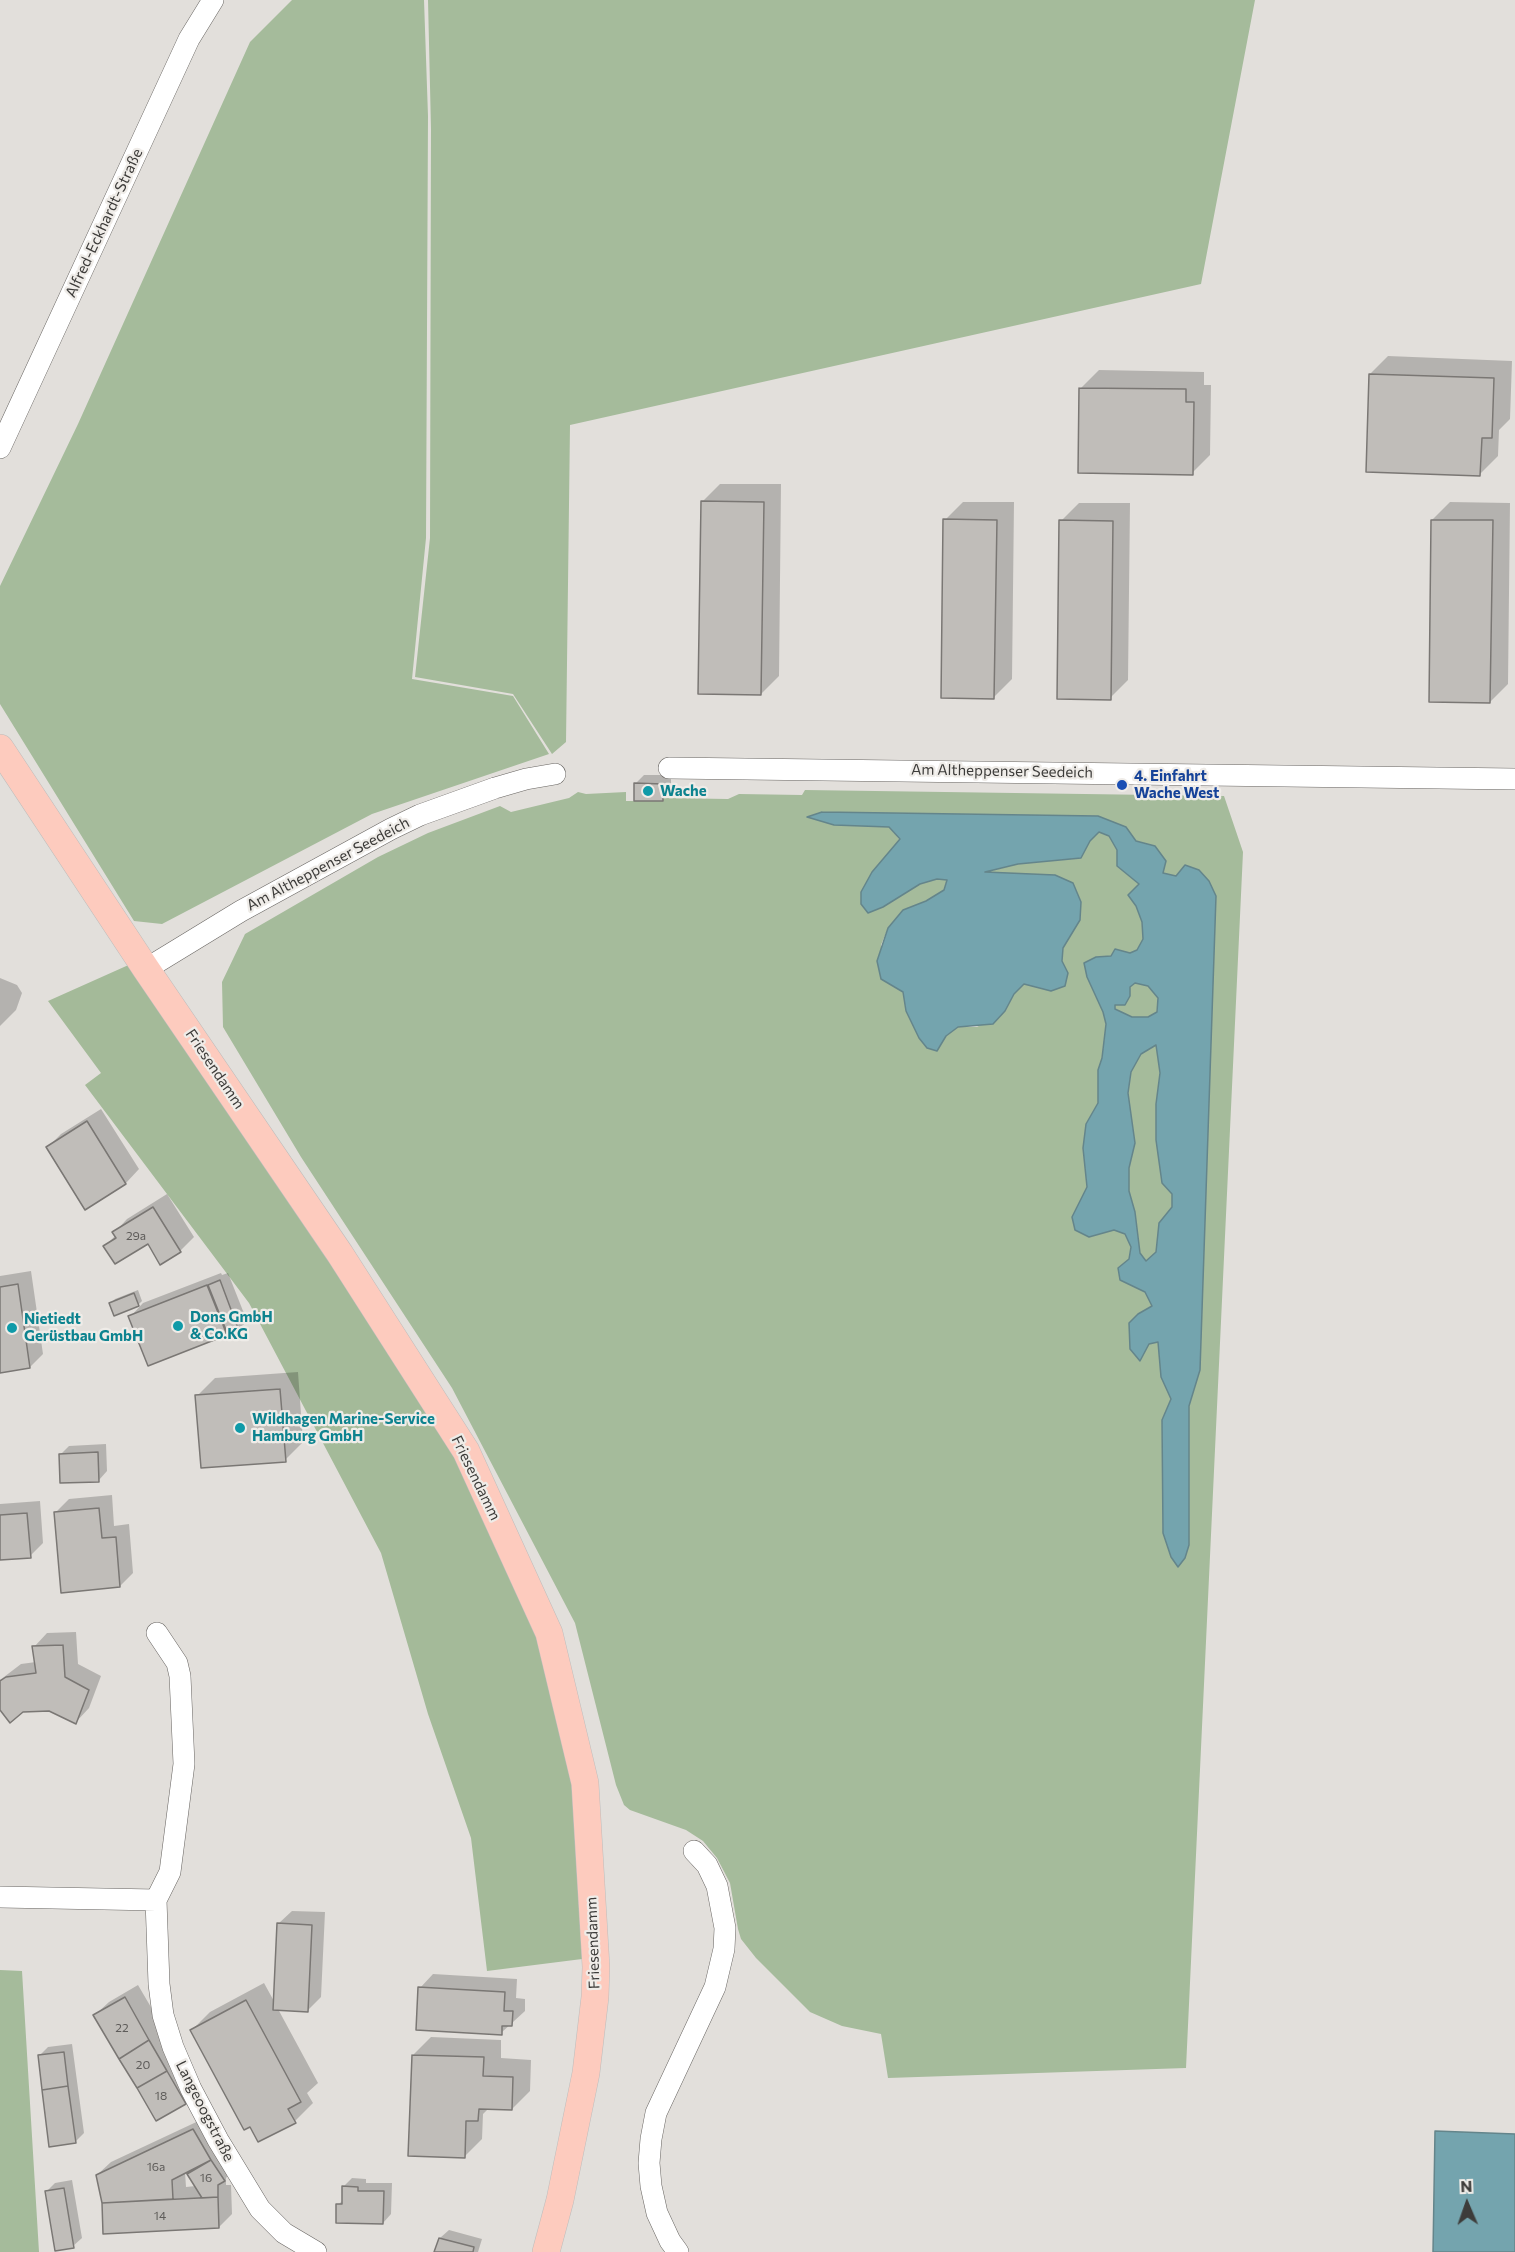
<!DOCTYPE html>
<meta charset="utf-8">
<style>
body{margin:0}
#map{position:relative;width:1515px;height:2252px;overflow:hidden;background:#e2dfdb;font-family:Commissioner,sans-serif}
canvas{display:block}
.north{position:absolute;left:1437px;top:2174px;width:60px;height:60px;-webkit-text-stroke:4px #efece8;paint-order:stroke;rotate:358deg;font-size:16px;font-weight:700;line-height:24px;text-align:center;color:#3d3c3a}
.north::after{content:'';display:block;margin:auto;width:21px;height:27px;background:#3d3c3a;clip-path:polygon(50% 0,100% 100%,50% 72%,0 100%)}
</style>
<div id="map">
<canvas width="1515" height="2252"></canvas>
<div class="north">N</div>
</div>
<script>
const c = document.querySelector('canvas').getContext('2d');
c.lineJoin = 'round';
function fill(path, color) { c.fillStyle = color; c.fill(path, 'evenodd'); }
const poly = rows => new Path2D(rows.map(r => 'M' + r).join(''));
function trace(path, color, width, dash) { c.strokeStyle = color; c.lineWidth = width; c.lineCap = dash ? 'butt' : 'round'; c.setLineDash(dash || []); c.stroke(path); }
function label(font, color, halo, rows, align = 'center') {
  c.font = font + ' Commissioner,sans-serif'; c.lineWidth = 4.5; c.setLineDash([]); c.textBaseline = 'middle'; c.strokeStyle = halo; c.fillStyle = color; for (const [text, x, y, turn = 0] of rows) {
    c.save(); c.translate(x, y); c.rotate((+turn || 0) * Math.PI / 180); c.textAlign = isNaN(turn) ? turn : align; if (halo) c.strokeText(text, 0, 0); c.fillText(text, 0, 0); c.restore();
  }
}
fill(poly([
 [292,0,424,0,428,116,426,538,412,679,513,696,549,754,372,814,162,924,134,921,0,704,0,586,78,424,250,42],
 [428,0,1255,0,1201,284,570,425,566,742,552,754,513,694,415,677,430,538,431,129],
 [805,790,1224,796,1243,852,1186,2068,888,2078,881,2034,842,2026,810,2012,756,1958,741,1939,738,1929,730,1883,717,1858,703,1841,686,1830,630,1810,624,1805,616,1785,575,1623,452,1388,301,1157,223,1027,222,982,245,934,378,857,428,833,500,806,511,812,569,798,578,792,586,794,626,792,626,801,662,801,663,798,728,799,739,794,802,795],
 [822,812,1098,816,1126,827,1136,841,1155,846,1163,873,1176,876,1189,1406,1189,1545,1171,1557,1163,1533,1162,1420,1171,1399,1161,1377,1158,1342,1149,1344,1138,1314,1152,1306,1129,1259,1131,1247,1125,1234,1114,1230,1089,1237,1087,1187,1083,1148,1086,1124,1098,1103,1098,1070,1102,1058,1106,1024,1103,1012,1087,977,1084,963,1096,957,1111,956,1115,949,1130,953,1137,950,1143,939,1142,922,1136,906,1139,884,1117,866,1117,850,1109,836,1099,832,1090,841,1081,858,1018,864,982,873,1055,875,1073,883,1081,902,1080,920,1063,948,1062,961,1051,991,1024,984,1014,994,1005,1011,977,1027,958,1027,946,1036,906,1011,903,992,882,979,881,945,888,928,903,910,926,901,944,890,947,879,937,879,920,884,883,907,872,872,900,840,889,827,808,817],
 [1135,983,1148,986,1158,998,1157,1012,1148,1017,1132,1017,1115,1009,1115,1005,1130,996,1130,987],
 [1156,1045,1160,1073,1156,1104,1172,1194,1172,1207,1159,1223,1156,1252,1146,1261,1140,1253,1135,1212,1129,1191,1129,1168,1135,1143,1128,1093,1131,1072,1141,1054],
 [0,1970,22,1971,39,2252,0,2252]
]), '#a5bb9b');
fill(poly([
 [133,963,459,1454,541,1636,578,1784,590,1958,487,1971,471,1838,428,1714,381,1553,249,1303,85,1085,101,1073,48,1001]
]), '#a4ba99');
const water = poly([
 [822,812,1098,816,1126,827,1136,841,1155,846,1166,861,1163,873,1176,876,1185,865,1199,870,1209,881,1216,896,1200,1370,1189,1406,1189,1545,1185,1558,1178,1567,1171,1557,1163,1533,1162,1420,1171,1399,1161,1377,1158,1342,1149,1344,1140,1361,1130,1349,1129,1323,1138,1314,1152,1306,1145,1292,1120,1280,1118,1268,1129,1259,1131,1247,1125,1234,1114,1230,1089,1237,1075,1230,1072,1217,1087,1187,1083,1148,1086,1124,1098,1103,1098,1070,1102,1058,1106,1024,1103,1012,1087,977,1084,963,1096,957,1111,956,1115,949,1130,953,1137,950,1143,939,1142,922,1136,906,1128,895,1139,884,1117,866,1117,850,1109,836,1099,832,1090,841,1081,858,1018,864,985,872,1055,875,1073,883,1081,902,1080,920,1063,948,1062,961,1068,973,1065,986,1051,991,1024,984,1014,994,1005,1011,993,1024,958,1027,946,1036,937,1051,927,1048,919,1038,906,1011,903,992,881,979,877,961,888,928,903,910,926,901,944,890,947,880,937,879,920,884,883,907,868,913,861,904,861,892,872,872,900,839,889,827,834,825,807,817,822,812],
 [1135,983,1148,986,1158,998,1157,1012,1148,1017,1132,1017,1115,1009,1115,1005,1125,1005,1130,996,1130,987,1135,983],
 [1156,1045,1160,1073,1156,1104,1156,1140,1162,1183,1172,1194,1172,1207,1159,1223,1156,1252,1146,1261,1140,1253,1135,1212,1129,1191,1129,1168,1135,1143,1128,1093,1131,1072,1141,1054,1156,1045],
 [1435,2131,1515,2134,1515,2252,1433,2252,1435,2131]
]);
fill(water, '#74a4ae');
trace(water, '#64858b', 1.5);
fill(poly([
 [1388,356,1512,361,1510,419,1499,430,1498,456,1480,474,1370,374],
 [1099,370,1204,372,1204,385,1211,385,1210,455,1192,473,1081,388],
 [720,484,781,484,779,676,761,694,702,502],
 [963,502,1014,502,1012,679,994,697,945,520],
 [1450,502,1510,503,1508,684,1490,702,1432,520],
 [1079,503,1130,503,1128,680,1110,698,1061,521],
 [644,775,671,775,671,791,662,800,635,784],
 [0,978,17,985,22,993,16,1010,0,1026],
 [101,1109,139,1169,126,1183,86,1207,48,1147,61,1134],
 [167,1194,194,1237,180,1251,161,1263,148,1242,105,1246,116,1235,114,1233,127,1219],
 [31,1271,43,1354,30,1367,0,1371,0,1276],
 [221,1273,222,1275,228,1273,247,1321,239,1329,226,1334,130,1317,143,1303],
 [138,1290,142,1301,138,1305,111,1303,115,1299],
 [298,1372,303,1442,285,1460,197,1396,215,1378],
 [106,1444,107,1471,99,1480,61,1454,69,1446],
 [112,1495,114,1526,129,1524,133,1573,120,1586,55,1513,69,1499],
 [40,1501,43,1543,30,1556,0,1559,0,1504],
 [76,1632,78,1664,101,1676,89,1708,76,1722,50,1709,0,1707,0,1680,21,1664,36,1662,34,1647,47,1633],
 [292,1911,325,1912,321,1997,308,2010,278,2009,318,2083,307,2093,313,2103,295,2121,192,2030,210,2012,264,1983,275,2003,278,1924],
 [433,1974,517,1979,516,1998,525,1999,525,2011,501,2033,420,1988],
 [138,1985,162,2026,193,2094,185,2103,95,2015,109,2002],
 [431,2037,501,2040,501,2058,531,2060,530,2091,512,2109,489,2108,483,2114,482,2139,464,2157,413,2055],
 [72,2044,84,2133,75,2142,39,2056,48,2047],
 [207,2117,232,2171,226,2178,226,2185,231,2185,232,2214,219,2227,104,2232,103,2203,97,2175,111,2162],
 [197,2166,189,2174,196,2186,186,2187,185,2172],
 [352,2178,366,2179,366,2183,392,2183,391,2214,383,2223,338,2205,343,2200,343,2187],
 [72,2180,82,2238,73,2246,47,2191,55,2183],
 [449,2230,482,2239,478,2252,436,2252,440,2238]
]), '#0003');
const building = poly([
 [1369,374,1494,378,1492,438,1482,438,1480,476,1366,472,1369,374],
 [1079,388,1186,389,1186,402,1194,402,1193,475,1078,473,1079,388],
 [701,501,764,502,761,695,698,694,701,501],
 [943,519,997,520,994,699,941,698,943,519],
 [1059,520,1113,521,1111,700,1057,699,1059,520],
 [1431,520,1493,520,1490,703,1429,702,1431,520],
 [634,783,663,784,663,801,634,801,634,783],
 [87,1121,126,1184,85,1210,46,1147,87,1121],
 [153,1207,181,1252,160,1265,148,1244,115,1264,103,1246,116,1238,112,1232,153,1207],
 [220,1280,239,1331,228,1335,208,1285,220,1280],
 [18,1284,30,1368,0,1373,0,1287,18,1284],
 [207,1285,227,1335,148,1366,128,1316,207,1285],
 [134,1293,139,1306,114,1316,109,1303,134,1293],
 [280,1389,286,1462,201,1468,195,1395,280,1389],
 [98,1452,99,1482,60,1483,59,1454,98,1452],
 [99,1508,102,1538,116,1537,120,1587,61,1593,54,1512,99,1508],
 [27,1513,31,1558,0,1560,0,1515,27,1513],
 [63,1645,65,1677,89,1690,76,1724,49,1711,23,1712,10,1723,0,1710,0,1681,6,1677,36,1673,32,1646,63,1645],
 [277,1923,312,1925,308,2012,273,2010,277,1923],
 [418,1987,505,1992,504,2011,513,2011,512,2026,502,2026,502,2035,416,2030,418,1987],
 [125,1997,149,2040,119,2059,93,2015,125,1997],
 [246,2000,301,2102,288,2109,296,2123,258,2142,250,2127,244,2130,190,2030,246,2000],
 [149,2040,167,2071,137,2088,119,2059,149,2040],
 [64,2052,68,2086,42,2090,38,2055,64,2052],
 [412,2055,484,2057,483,2076,513,2077,512,2110,479,2109,478,2121,466,2121,465,2158,408,2156,412,2055],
 [167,2071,186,2104,156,2121,137,2088,167,2071],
 [68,2086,76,2143,49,2147,42,2090,68,2086],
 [193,2129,211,2160,172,2180,173,2199,102,2203,96,2175,193,2129],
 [211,2160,225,2181,218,2185,218,2197,202,2198,187,2174,211,2160],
 [342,2186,358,2187,358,2191,384,2191,383,2224,336,2223,336,2204,342,2204,342,2186],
 [64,2188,74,2248,55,2251,45,2191,64,2188],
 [218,2197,219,2228,103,2234,102,2203,218,2197],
 [439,2238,474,2247,473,2252,434,2252,439,2238]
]);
fill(building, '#c0bdb9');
trace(building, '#7a7774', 1.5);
const minor = poly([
 [0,448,189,39,213,0],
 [669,768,1515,779],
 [146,969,241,911,391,829,420,815,495,788,526,779,555,774],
 [0,1897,156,1900,159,1984,163,2015,173,2047,191,2089,218,2140,260,2209,284,2233,316,2252],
 [156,1900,170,1872,184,1764,180,1676,177,1663,157,1633],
 [678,2252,670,2241,657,2213,651,2186,649,2163,651,2139,656,2113,715,1987,724,1949,725,1928,717,1886,707,1865,694,1851]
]);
const major = poly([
 [0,748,146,969,340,1254,466,1451,549,1633,585,1783,596,1967,595,1997,586,2073,560,2200,546,2252]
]);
trace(minor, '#686562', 22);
trace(major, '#bdbdbc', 28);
trace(minor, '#fff', 21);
trace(major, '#fdcbbe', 27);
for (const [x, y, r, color] of [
 [1122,785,6,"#1a4fb4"],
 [648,791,6,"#0f9aa8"],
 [178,1326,6,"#0f9aa8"],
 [12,1328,6,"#0f9aa8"],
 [240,1428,6,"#0f9aa8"]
]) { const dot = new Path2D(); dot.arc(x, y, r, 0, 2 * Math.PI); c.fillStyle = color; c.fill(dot); trace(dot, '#efece8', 2); }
label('12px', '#5e5c5a', null, [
 ["29a",136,1236],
 ["22",122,2028],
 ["20",143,2065],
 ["18",161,2096],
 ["16a",156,2167],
 ["16",206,2178],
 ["14",160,2216]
]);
label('15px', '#3d3c3a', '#efece8', [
 ["Alfred-Eckhardt-Straße",104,223,-65],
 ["Am Altheppenser Seedeich",1002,771,1],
 ["Am Altheppenser Seedeich",328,864,-28],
 ["Friesendamm",215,1069,56],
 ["Friesendamm",476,1478,64],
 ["Friesendamm",593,1943,-92],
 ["Langeoogstraße",205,2111,63]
]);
label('bold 15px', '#164399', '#efece8', [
 ["4. Einfahrt",1134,776],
 ["Wache West",1134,793]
], 'left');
label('bold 15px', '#0d838f', '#efece8', [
 ["Wache",660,791],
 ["Dons GmbH",190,1317],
 ["& Co.KG",190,1334],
 ["Nietiedt",24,1319],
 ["Gerüstbau GmbH",24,1336],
 ["Wildhagen Marine-Service",252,1419],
 ["Hamburg GmbH",252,1436]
], 'left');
</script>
